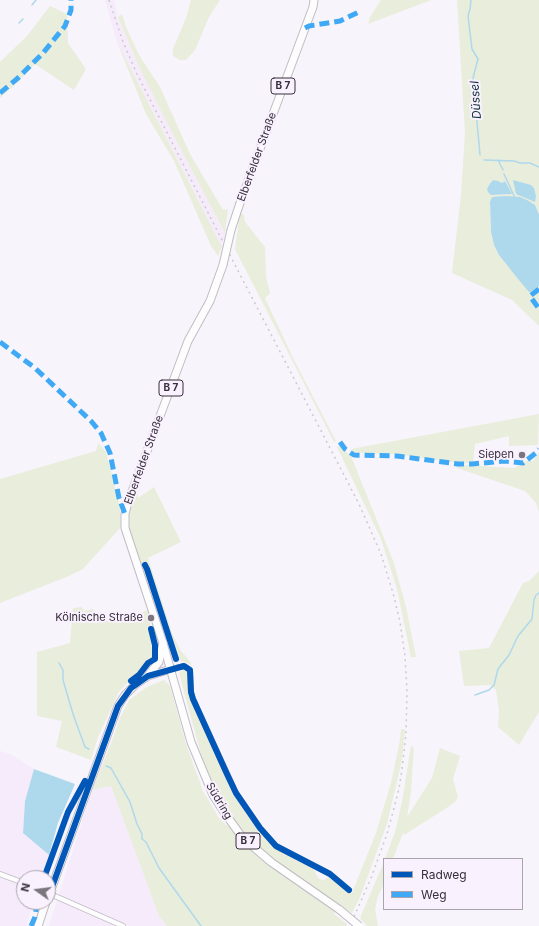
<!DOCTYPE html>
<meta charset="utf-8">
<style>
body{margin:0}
#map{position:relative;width:539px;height:926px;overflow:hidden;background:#f8f4fb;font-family:Inter,sans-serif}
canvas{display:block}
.legend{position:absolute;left:383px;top:858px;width:140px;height:52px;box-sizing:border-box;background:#f9f1fe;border:1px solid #aba4b0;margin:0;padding:5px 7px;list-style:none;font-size:12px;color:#37303b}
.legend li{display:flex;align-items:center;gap:8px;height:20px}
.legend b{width:20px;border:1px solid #aba4b0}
.north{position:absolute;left:16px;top:870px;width:40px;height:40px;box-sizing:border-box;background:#f9f1fe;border:1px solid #aba4b0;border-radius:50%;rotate:284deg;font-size:11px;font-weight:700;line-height:16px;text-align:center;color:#37303b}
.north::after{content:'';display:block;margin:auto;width:14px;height:18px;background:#7b757e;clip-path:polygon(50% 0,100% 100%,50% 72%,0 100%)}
</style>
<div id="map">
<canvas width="539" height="926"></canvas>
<ul class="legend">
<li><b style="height:5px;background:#0057b8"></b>Radweg</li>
<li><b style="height:5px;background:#3fa9f5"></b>Weg</li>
</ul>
<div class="north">N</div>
</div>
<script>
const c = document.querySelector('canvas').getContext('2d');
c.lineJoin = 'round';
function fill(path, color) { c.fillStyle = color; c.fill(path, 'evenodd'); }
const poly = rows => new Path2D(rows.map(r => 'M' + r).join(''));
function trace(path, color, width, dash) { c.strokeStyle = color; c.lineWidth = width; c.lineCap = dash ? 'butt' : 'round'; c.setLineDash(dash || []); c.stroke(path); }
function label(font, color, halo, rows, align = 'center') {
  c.font = font + ' Inter,sans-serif'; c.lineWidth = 4; c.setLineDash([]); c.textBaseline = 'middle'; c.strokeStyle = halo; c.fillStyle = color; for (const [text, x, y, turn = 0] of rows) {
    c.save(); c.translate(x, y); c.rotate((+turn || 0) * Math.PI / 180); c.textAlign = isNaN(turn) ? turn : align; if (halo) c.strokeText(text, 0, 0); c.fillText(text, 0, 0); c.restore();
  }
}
fill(poly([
 [105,0,114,0,118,17,140,69,167,123,225,233,222,247,117,42],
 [0,751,10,754,34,769,25,801,23,833,49,855,41,878,24,878,24,902,33,902,27,924,30,926,0,926],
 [111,786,159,916,167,926,49,926,92,790]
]), '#f5ebfb');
fill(poly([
 [191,0,220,0,209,17,195,50,186,60,180,60,173,56,173,49,186,18],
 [381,0,431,0,368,24,370,17],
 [457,0,539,0,539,214,538,210,531,203,520,197,493,197,490,202,491,232,494,245,499,255,514,274,531,292,539,286,539,326,512,300,452,273,461,195,465,132],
 [493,180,502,183,505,181,511,194,495,195,487,189,489,185],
 [50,6,67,14,68,43,86,69,74,90,35,64,16,84,0,98,0,62,27,36],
 [122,14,126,27,139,55,160,87,190,154,223,210,228,209,225,233,167,123,140,69,118,17],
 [117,42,222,247,218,256,211,246,174,161,146,114],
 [240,213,244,215,245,222,265,247,266,277,270,293,265,298,293,358,336,441,334,442,235,249],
 [539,414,538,445,509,446,509,436,475,444,473,463,458,463,396,454,361,453,353,452,351,449],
 [98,443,106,452,120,507,121,527,83,569,69,576,0,603,0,479,96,451],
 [339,446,351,456,394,563,406,607,416,657,411,657,397,589,381,539,337,447],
 [539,452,539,512,536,503,525,491,454,467,461,465,514,468,527,461,533,461],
 [154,487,181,542,148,558,172,633,181,651,188,659,192,665,173,657,159,612,132,540,128,524,129,509,133,499,137,492,138,498],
 [539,571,539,712,519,745,498,727,499,711,496,690,490,685,464,686,459,651,489,648,523,583,529,581],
 [82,607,84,611,93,609,101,622,125,618,148,610,155,653,153,664,146,671,128,682,119,692,98,737,91,760,56,747,62,721,37,716,37,652,70,643,73,608],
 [183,669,187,670,189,674,188,682,190,695,229,783,240,804,257,830,270,844,286,855,313,869,319,879,324,880,330,876,342,886,349,894,352,893,376,833,391,783,400,740,401,729,405,729,402,760,387,824,360,897,352,913,277,864,249,838,226,811,214,792,206,773,179,673],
 [164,680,170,686,186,744,203,791,219,818,226,825,230,826,260,858,335,911,334,914,347,924,346,926,167,926,159,916,111,786,92,790,112,741,120,718,129,700,147,687],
 [411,746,414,747,411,792,407,817,432,778,440,748,460,756,453,779,458,797,456,801,448,807,404,835,403,833,393,859,385,859,395,832,402,802],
 [384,862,384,884,378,896,375,909,378,926,367,926,360,918]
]), '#e9eddb');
fill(poly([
 [493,180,498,181,502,183,505,181,512,194,491,195,488,192,487,189,489,185],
 [513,180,531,185,534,188,536,196,535,202,516,194],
 [506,196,520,197,527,200,535,205,539,214,539,286,531,292,529,292,514,274,499,255,494,245,491,232,490,202,492,197],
 [34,769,75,784,58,823,49,855,23,833,25,801]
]), '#aed9ed');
trace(poly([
 [471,0,470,9,468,16,472,49,478,59,473,78,480,155],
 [32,5,36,0],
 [19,23,23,19],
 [484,160,514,161,520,163,530,163,539,167],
 [498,160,503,170],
 [504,174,515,198],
 [59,663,63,670,63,680,73,714,85,747,89,749],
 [475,695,489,690,494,685,498,669,509,655,518,636,532,619,534,600,536,595,539,593],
 [106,766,111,768,130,802,137,824,142,834,142,839,146,842,159,868,201,926]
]), '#aed9ed', 1.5);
const street = poly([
 [171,669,184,666,190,670,191,692,193,699,236,793,260,828,276,846,330,874,349,890],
 [0,874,24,883],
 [48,893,123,926]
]);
const secondary = poly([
 [149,674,159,662,163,643],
 [48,898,118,706,125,695,136,684,148,676,171,669],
 [38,926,46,902]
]);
const primary = poly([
 [231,230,242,197,313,7,314,0],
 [223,265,210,301,188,341,128,502,125,514,125,528,163,643,191,742,213,795,224,812,242,837,271,862,340,910]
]);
trace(street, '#c1bcc5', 6);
trace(secondary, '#c1bcc5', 9);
trace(primary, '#c1bcc5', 9);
trace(street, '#fefdfe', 4.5);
trace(secondary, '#fefdfe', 7);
trace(primary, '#fefdfe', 7);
trace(poly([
 [109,0,123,42,137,74,220,236,359,504,381,554,393,593,400,622,405,656,407,691,406,734,402,769,399,789,387,834,371,878,350,926]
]), '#cbcacc', 1.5, [2, 4]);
const primaryBridge = poly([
 [223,265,231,230],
 [340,910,359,926]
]);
trace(primaryBridge, '#c1bcc5', 9, []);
trace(primaryBridge, '#fefdfe', 7);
trace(poly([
 [305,28,309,26,340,21,359,12],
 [0,93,18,78,43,53,65,26,71,10,71,0],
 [539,289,530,296,539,309],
 [0,342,35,368,91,421,101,433,110,453,119,498,125,514],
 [340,442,345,449,354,455,397,456,458,464,472,464,505,461,523,463,537,452,539,449],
 [31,926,35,917,37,902]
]), '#3fa9f5', 5, [10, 5]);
trace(poly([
 [145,565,147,569,176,659],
 [131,681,139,675,148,663,155,659,155,645,151,629],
 [44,878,68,812,85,781],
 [48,898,118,706,131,688,148,676,184,666,190,670,191,692,193,699,227,774,236,793,260,828,276,846,330,874,349,890]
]), '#0057b8', 6);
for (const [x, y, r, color] of [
 [522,455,4,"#7b757e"],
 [151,618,4,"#7b757e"]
]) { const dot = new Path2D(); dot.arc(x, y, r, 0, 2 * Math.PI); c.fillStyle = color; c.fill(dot); trace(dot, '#f9f1fe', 1.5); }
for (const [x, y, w] of [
 [283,86,24],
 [171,388,24],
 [248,841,24]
]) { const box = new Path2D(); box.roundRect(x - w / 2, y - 8, w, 16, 3); c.fillStyle = '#f9f1fe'; c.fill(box); trace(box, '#37303b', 1); }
label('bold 10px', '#37303b', null, [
 ["B 7",283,86],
 ["B 7",171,388],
 ["B 7",248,841]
]);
label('11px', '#37303b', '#f9f1fe', [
 ["Elberfelder Straße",257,157,-70],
 ["Elberfelder Straße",144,460,-70],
 ["Südring",219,801,59]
]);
label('11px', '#37303b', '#f9f1fe', [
 ["Siepen",514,455],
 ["Kölnische Straße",143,618]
], 'right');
label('italic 12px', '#10303b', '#f9f1fe', [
 ["Düssel",476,100,-94]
]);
</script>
